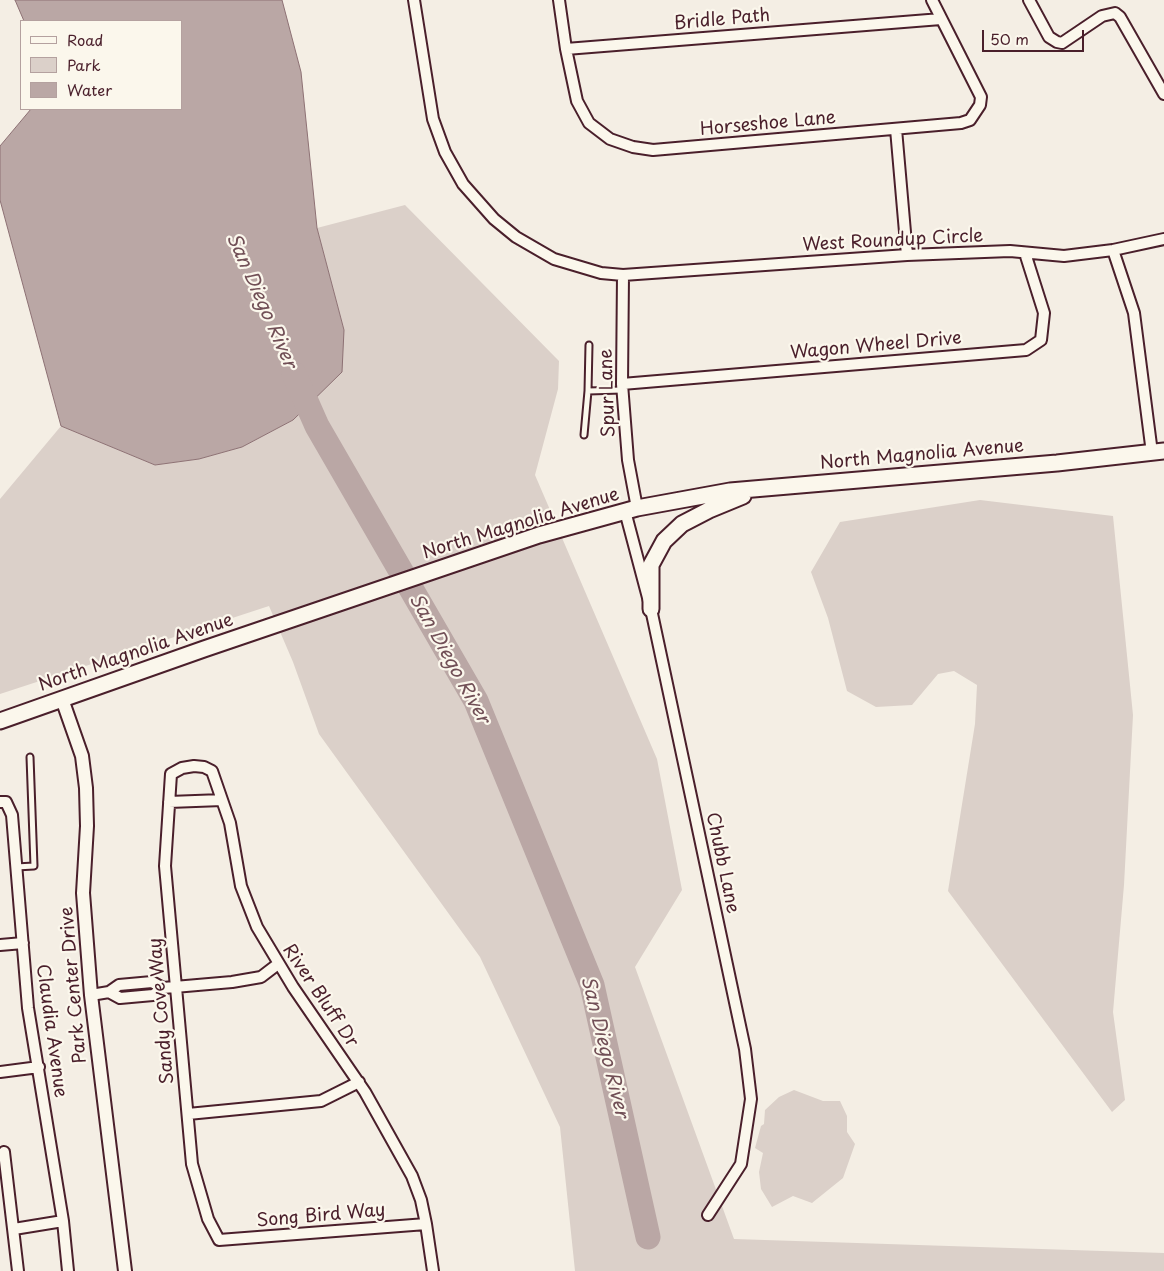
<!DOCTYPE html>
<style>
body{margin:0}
#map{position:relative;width:1164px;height:1271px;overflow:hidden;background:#f4eee4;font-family:"Playpen Sans",sans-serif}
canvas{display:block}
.legend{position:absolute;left:20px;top:20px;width:162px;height:90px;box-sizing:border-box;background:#fbf7ec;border:1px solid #b4a19f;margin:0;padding:6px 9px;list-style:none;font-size:15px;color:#4a1f2b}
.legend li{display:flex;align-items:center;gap:10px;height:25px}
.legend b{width:25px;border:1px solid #b4a19f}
.scale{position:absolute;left:982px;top:30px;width:102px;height:22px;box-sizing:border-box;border:2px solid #4a1f2b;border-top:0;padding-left:6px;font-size:15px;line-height:18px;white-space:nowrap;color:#4a1f2b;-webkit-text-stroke:4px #fbf7ec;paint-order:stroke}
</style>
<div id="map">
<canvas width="1164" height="1271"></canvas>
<ul class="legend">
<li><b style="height:6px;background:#fbf7ec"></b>Road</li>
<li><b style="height:14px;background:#dbd0c9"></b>Park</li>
<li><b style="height:14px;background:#baa7a5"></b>Water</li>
</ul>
<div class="scale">50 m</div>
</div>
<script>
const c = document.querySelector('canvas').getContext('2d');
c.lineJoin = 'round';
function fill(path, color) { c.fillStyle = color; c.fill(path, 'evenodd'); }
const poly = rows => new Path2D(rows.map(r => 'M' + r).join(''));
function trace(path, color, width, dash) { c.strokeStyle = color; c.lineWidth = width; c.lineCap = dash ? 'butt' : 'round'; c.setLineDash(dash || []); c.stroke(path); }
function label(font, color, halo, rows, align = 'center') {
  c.font = font + ' "Playpen Sans",sans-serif'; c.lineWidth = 4.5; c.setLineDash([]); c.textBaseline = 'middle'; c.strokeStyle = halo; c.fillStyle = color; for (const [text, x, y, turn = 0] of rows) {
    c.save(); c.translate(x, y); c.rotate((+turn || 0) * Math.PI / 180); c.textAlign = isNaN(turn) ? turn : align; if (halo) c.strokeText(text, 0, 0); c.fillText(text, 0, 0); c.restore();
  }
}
fill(poly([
 [405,205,559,361,558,389,535,475,657,759,682,890,635,967,734,1239,1164,1253,1164,1271,575,1271,560,1127,480,957,319,734,293,662,269,606,0,694,0,499,61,426,155,465,199,459,242,447,293,420,344,330,317,228],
 [980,500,1113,516,1133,715,1124,885,1113,1012,1125,1100,1112,1112,948,891,975,724,977,685,954,671,938,674,912,705,876,707,847,691,828,618,811,572,840,522],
 [794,1090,823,1101,840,1101,847,1116,847,1132,855,1144,843,1178,812,1203,793,1196,772,1207,761,1189,759,1172,763,1153,755,1148,761,1126,764,1124,765,1110,779,1097]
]), '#dbd0c9');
const water = poly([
 [15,0,282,0,301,72,317,228,344,330,342,372,293,420,242,447,199,459,155,465,61,426,0,200,0,146,31,109,181,109,181,21,24,21,15,0]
]);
fill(water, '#baa7a5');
trace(water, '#8d7174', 1);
trace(poly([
 [294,374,317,426,476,701,592,985,648,1237]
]), '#baa7a5', 25);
const service = poly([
 [589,345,588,391,622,390],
 [584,435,588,391],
 [16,867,34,866,30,757]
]);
const minor = poly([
 [414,0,433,119,445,152,463,184,494,219,516,237,554,259,601,273,623,275,907,255,1010,251,1064,256,1113,250,1164,239],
 [559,0,566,49,577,101,589,123,610,139,633,147,653,150,961,123,970,120,980,105,981,97,932,0],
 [1029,0,1049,37,1057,42,1062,43,1102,16,1115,13,1120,17,1164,94],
 [566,49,941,19],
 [896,129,907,255],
 [1113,250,1134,313,1152,453],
 [623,275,622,384,628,460,637,508],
 [622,384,1026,350,1041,340,1044,313,1025,253],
 [625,511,651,609,745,1049,751,1099,741,1164,708,1215],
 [0,802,6,802,12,815,28,1008,63,1221,68,1271],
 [169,802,222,800],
 [0,945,23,943],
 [163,988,232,982,261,977,278,964],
 [109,992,120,998,153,995,163,988],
 [91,995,109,992,119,985,152,982,163,988],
 [0,1072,39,1067],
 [188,1114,321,1101,359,1082],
 [4,1152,18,1271],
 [426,1224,219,1240,208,1219,192,1164,165,866,171,774,182,768,194,766,204,767,212,771,230,823,241,886,257,927,293,987,365,1092,412,1176,421,1200,426,1224,433,1271],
 [14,1229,63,1221]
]);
const tertiary = poly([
 [62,699,82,756,86,788,87,826,83,893,91,995,125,1271]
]);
const secondary = poly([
 [651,609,651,565,664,541,682,524,709,510,743,496],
 [0,721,204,649,539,535,637,508,730,491,1057,463,1164,451]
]);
trace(service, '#4a1f2b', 9);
trace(minor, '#4a1f2b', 14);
trace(tertiary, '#4a1f2b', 16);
trace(secondary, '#4a1f2b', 19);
trace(service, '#fbf7ec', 5);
trace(minor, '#fbf7ec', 10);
trace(tertiary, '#fbf7ec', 12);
trace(secondary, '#fbf7ec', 15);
label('18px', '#4a1f2b', '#fbf7ec', [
 ["Bridle Path",722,20,-5],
 ["Horseshoe Lane",768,124,-5],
 ["West Roundup Circle",893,241,-3],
 ["Wagon Wheel Drive",876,346,-5],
 ["Spur Lane",608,393,-92],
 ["North Magnolia Avenue",922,455,-5],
 ["North Magnolia Avenue",521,524,-17],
 ["North Magnolia Avenue",136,653,-19],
 ["Chubb Lane",722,863,78],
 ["Park Center Drive",74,985,-95],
 ["River Bluff Dr",320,996,56],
 ["Sandy Cove Way",162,1011,-95],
 ["Claudia Avenue",51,1031,82],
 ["Song Bird Way",321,1216,-5]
]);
label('italic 19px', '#714f56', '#fbf7ec', [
 ["San Diego River",261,301,66],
 ["San Diego River",449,659,61],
 ["San Diego River",604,1047,76]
]);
</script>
